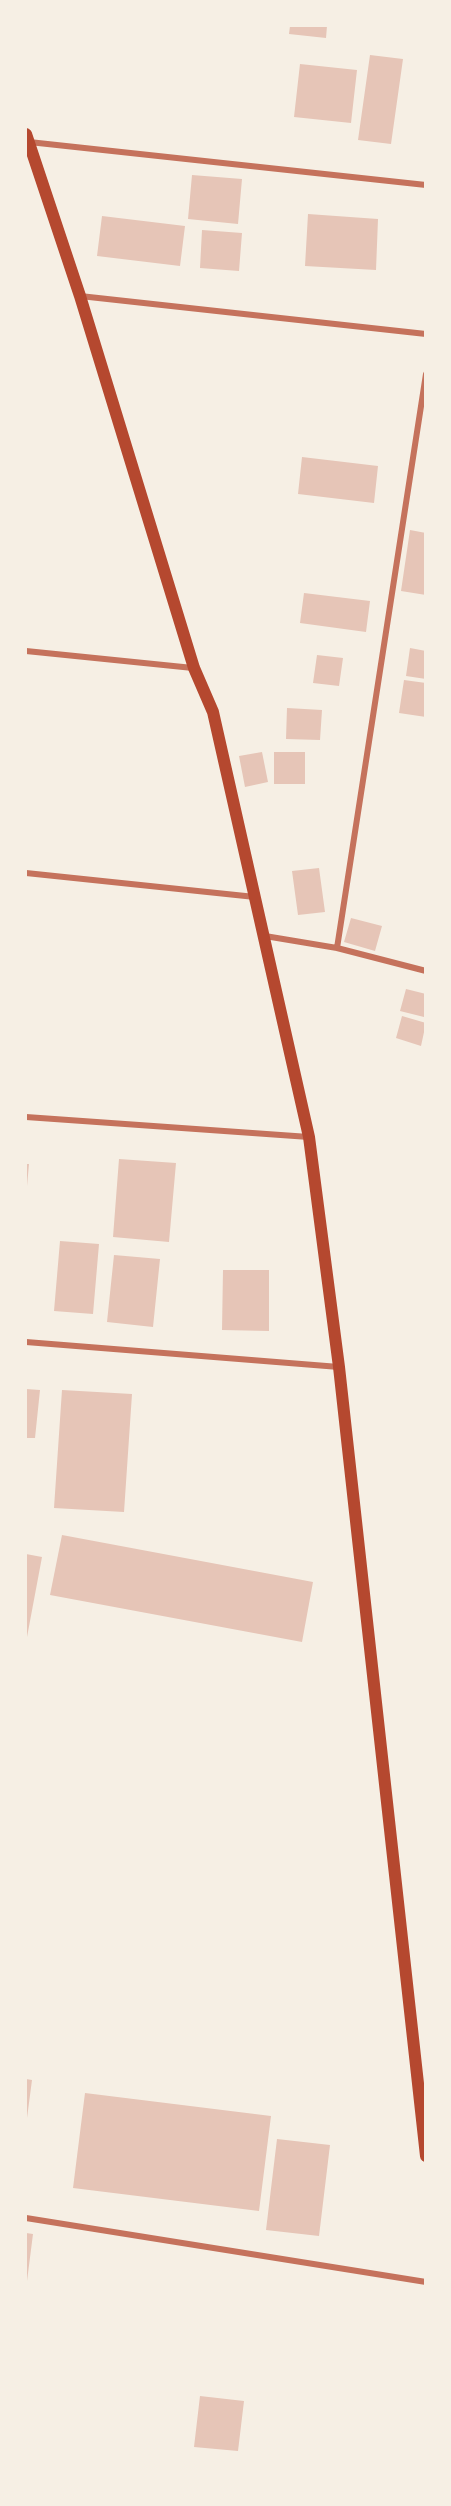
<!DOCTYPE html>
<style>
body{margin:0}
#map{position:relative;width:451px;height:2506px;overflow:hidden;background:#f6efe4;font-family:Commissioner,sans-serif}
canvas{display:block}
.frame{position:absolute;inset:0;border:27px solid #f6efe4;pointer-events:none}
</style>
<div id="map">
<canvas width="451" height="2506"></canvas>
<div class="frame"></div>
</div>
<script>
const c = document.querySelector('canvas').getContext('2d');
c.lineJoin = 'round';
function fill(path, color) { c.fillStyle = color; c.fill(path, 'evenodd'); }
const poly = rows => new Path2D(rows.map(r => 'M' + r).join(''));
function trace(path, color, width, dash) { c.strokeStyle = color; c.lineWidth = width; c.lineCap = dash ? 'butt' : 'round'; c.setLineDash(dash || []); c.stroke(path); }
fill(poly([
 [290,26,327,26,326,38,289,34],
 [370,55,403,59,391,144,358,140],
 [300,64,357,70,351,123,294,117],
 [192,175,242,179,238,224,188,219],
 [308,214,378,219,376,270,305,266],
 [102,216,185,226,180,266,97,256],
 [202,230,242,233,239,271,200,268],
 [302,457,378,466,374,503,298,494],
 [410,530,426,533,426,595,401,591],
 [304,593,370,601,366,632,300,623],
 [410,648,426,651,426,679,406,676],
 [317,655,343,658,339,686,313,683],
 [404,680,426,683,426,717,399,713],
 [287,708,322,710,320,740,286,739],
 [262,752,268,782,245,787,239,756],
 [274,752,305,752,305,784,274,784],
 [319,868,325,912,298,915,292,871],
 [351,918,382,926,375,951,344,942],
 [406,989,426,994,424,1017,400,1011],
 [402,1016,426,1023,421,1046,396,1038],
 [119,1159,176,1163,169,1242,113,1237],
 [26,1164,29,1164,27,1186,26,1186],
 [60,1241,99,1244,93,1314,54,1311],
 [114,1255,160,1259,153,1327,107,1322],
 [223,1270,269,1270,269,1331,222,1330],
 [26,1389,40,1390,35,1438,26,1438],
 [62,1390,132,1394,124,1512,54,1508],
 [62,1535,313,1582,302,1642,50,1595],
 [26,1554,42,1557,27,1637,26,1637],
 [26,2079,32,2080,27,2118,26,2118],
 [85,2093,271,2116,259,2211,73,2188],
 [277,2139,330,2145,319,2236,266,2230],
 [26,2233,33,2234,27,2281,26,2281],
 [200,2396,244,2401,238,2451,194,2447]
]), '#e6c5b7');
trace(poly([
 [29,142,426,185],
 [80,296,426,334],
 [26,651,193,668],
 [26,873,255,897],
 [265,936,337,948,426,971],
 [337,948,426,374],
 [26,1117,309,1137],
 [26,1342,339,1367],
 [26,2218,426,2282]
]), '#c5725c', 6);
trace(poly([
 [26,134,80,296,194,668,213,712,309,1137,339,1367,426,2156]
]), '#b5482f', 12);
</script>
